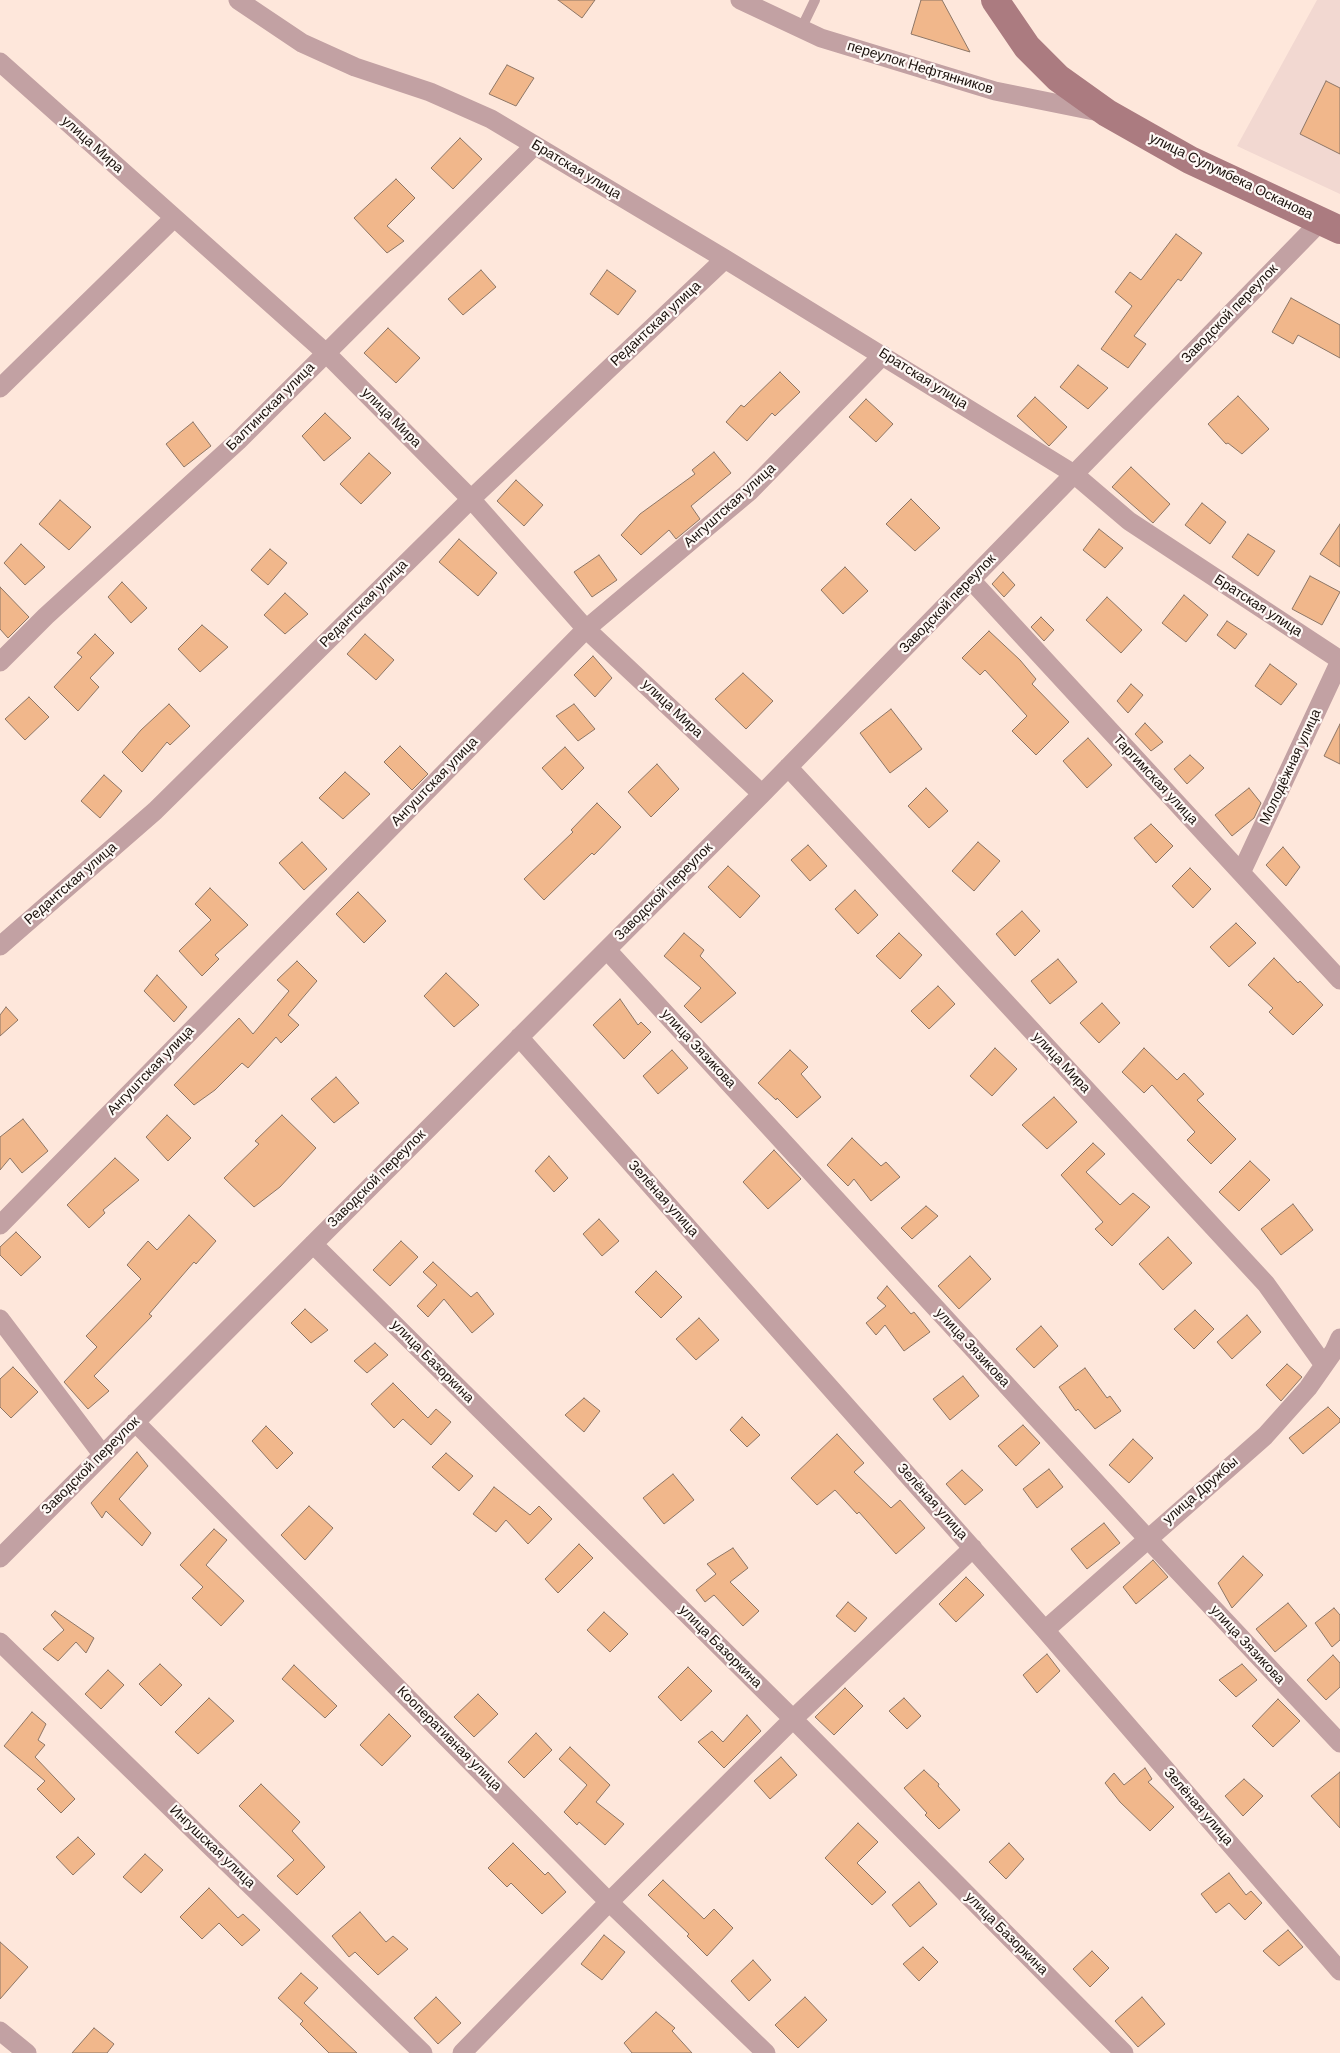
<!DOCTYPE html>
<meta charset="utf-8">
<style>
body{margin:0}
canvas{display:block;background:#fee7db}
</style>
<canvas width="1340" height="2053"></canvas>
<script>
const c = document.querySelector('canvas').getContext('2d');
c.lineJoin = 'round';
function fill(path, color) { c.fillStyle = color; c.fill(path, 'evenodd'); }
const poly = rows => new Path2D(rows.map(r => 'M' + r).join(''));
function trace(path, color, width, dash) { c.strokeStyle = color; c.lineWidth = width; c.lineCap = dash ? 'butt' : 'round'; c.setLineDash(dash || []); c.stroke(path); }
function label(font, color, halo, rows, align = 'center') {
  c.font = font + ' "DM Sans",sans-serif'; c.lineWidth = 4.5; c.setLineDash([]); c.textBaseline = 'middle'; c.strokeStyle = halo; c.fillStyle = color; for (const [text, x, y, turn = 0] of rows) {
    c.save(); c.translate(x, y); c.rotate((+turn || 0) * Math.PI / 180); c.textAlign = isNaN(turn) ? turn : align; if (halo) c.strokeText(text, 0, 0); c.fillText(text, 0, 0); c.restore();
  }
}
fill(poly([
 [1317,0,1340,0,1340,194,1237,146]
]), '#f2d8d1');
const building = poly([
 [558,0,595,0,582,18,558,0],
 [921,0,942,0,970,52,911,34,921,0],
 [507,65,534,78,516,106,489,94,507,65],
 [1326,81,1340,88,1340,154,1300,134,1326,81],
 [460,138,482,159,453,189,431,168,460,138],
 [396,179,415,198,387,226,404,241,387,253,354,218,396,179],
 [1176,234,1202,253,1181,281,1178,279,1134,336,1146,344,1128,368,1101,349,1132,306,1115,292,1130,272,1141,280,1176,234],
 [481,270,496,287,463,315,448,299,481,270],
 [607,270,636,291,618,315,590,294,607,270],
 [1291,298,1340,325,1340,358,1298,335,1293,344,1272,332,1291,298],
 [388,328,420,358,396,383,364,353,388,328],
 [1078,365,1108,388,1088,409,1060,387,1078,365],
 [780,372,800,392,775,416,772,413,747,441,726,422,741,405,744,407,780,372],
 [1238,396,1269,429,1242,454,1228,443,1226,444,1208,424,1238,396],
 [1035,397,1067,427,1049,446,1017,416,1035,397],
 [866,399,893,424,876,442,849,417,866,399],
 [325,413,351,438,324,461,302,436,325,413],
 [193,422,211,446,184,467,166,444,193,422],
 [714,452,731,473,691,506,700,519,676,539,669,530,641,555,621,535,640,514,695,474,692,470,714,452],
 [369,453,391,473,361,504,340,484,369,453],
 [1131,467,1170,504,1153,523,1112,487,1131,467],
 [516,480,543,505,524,526,497,501,516,480],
 [911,499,940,528,915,551,886,524,911,499],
 [60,500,91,527,69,550,39,524,60,500],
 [1202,503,1226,522,1210,544,1185,525,1202,503],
 [1340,524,1340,567,1320,554,1340,524],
 [1099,529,1123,548,1105,568,1083,550,1099,529],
 [1248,534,1275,551,1258,576,1232,557,1248,534],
 [459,539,497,573,478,596,439,562,459,539],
 [21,544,45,567,25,585,4,563,21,544],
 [270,549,287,563,268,585,251,570,270,549],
 [599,555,617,580,592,597,574,572,599,555],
 [845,567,868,591,843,614,821,590,845,567],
 [1003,572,1015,585,1004,597,992,584,1003,572],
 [1310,576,1340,592,1322,625,1292,609,1310,576],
 [122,582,147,608,131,623,108,597,122,582],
 [0,587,29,617,8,638,0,629,0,587],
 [285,593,308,614,285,634,264,615,285,593],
 [1184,595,1208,615,1186,642,1162,623,1184,595],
 [1107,597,1142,630,1121,653,1086,620,1107,597],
 [1041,617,1054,630,1044,641,1031,627,1041,617],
 [1227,621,1247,634,1235,649,1217,635,1227,621],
 [202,625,228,647,200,672,178,649,202,625],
 [989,631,1020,660,1036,679,1032,684,1069,722,1036,755,1012,731,1027,716,985,670,980,675,962,658,989,631],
 [95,634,114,653,90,678,99,687,78,711,54,687,82,657,77,653,95,634],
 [365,634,394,660,376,680,347,654,365,634],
 [593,656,612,678,595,697,574,675,593,656],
 [1270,664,1297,684,1281,705,1255,686,1270,664],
 [743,673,773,701,746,729,715,699,743,673],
 [1131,684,1143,695,1128,713,1117,701,1131,684],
 [29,697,49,717,25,740,5,719,29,697],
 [169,704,190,726,170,745,167,742,142,772,122,752,141,730,169,704],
 [574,704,595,729,578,741,556,716,574,704],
 [891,709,922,749,890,773,860,733,891,709],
 [1145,723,1163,742,1151,751,1135,734,1145,723],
 [1340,724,1340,764,1324,756,1340,724],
 [1088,738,1112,765,1087,788,1063,761,1088,738],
 [400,746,428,774,412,790,384,762,400,746],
 [565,747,584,768,562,790,542,768,565,747],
 [1190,755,1204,768,1187,784,1174,769,1190,755],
 [657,764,679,789,651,817,628,792,657,764],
 [345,772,370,794,343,819,319,798,345,772],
 [104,775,122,791,100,818,81,801,104,775],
 [926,788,948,811,929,828,908,806,926,788],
 [1249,788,1261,803,1254,818,1232,836,1215,815,1249,788],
 [597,803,621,827,594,855,592,853,544,900,524,879,573,832,571,830,597,803],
 [1151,824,1173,846,1156,863,1134,838,1151,824],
 [302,842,327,869,304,890,279,863,302,842],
 [978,842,1000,861,974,891,952,871,978,842],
 [808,845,827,866,810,881,791,860,808,845],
 [1283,847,1300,867,1286,886,1266,865,1283,847],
 [728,866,760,896,740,918,708,887,728,866],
 [1190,868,1211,889,1193,908,1172,886,1190,868],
 [210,888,248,925,215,955,219,959,202,976,179,951,211,920,195,904,210,888],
 [855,890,878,915,858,934,835,909,855,890],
 [358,892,386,921,364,943,336,914,358,892],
 [1022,911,1040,931,1015,956,996,934,1022,911],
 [1236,923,1256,943,1229,967,1210,947,1236,923],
 [684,933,704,950,700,956,736,993,701,1023,684,1006,701,988,664,956,684,933],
 [899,933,922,955,900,979,876,956,899,933],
 [1274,958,1298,983,1300,981,1323,1005,1293,1035,1269,1012,1273,1008,1248,985,1274,958],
 [1058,959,1077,982,1050,1004,1031,981,1058,959],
 [297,961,317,981,288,1015,299,1025,281,1043,276,1037,248,1068,242,1063,215,1090,194,1105,174,1085,239,1018,253,1034,289,991,277,980,297,961],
 [446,973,479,1005,454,1027,424,996,446,973],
 [157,975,187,1007,174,1022,144,991,157,975],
 [938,986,955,1004,929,1029,911,1011,938,986],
 [620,999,638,1025,641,1022,651,1032,624,1059,593,1025,620,999],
 [1102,1003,1120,1023,1099,1043,1080,1023,1102,1003],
 [6,1007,18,1020,0,1036,0,1015,6,1007],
 [995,1048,1017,1069,992,1096,970,1076,995,1048],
 [1144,1048,1177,1080,1184,1073,1204,1094,1197,1100,1236,1139,1211,1164,1187,1140,1195,1132,1152,1085,1144,1093,1122,1072,1144,1048],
 [672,1050,688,1068,658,1094,643,1076,672,1050],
 [790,1050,808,1067,801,1074,821,1097,797,1118,777,1098,776,1100,758,1083,790,1050],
 [336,1077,359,1103,334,1123,311,1099,336,1077],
 [1054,1097,1077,1122,1047,1149,1022,1125,1054,1097],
 [167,1115,191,1138,168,1161,146,1137,167,1115],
 [282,1115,316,1148,280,1187,254,1207,224,1178,259,1144,255,1141,282,1115],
 [23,1119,48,1151,22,1173,10,1158,0,1170,0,1137,23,1119],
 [852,1138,881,1166,886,1162,900,1177,871,1201,854,1179,848,1186,827,1165,852,1138],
 [1093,1143,1105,1154,1086,1172,1120,1205,1133,1193,1150,1207,1112,1246,1095,1229,1103,1222,1061,1175,1093,1143],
 [774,1150,801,1179,768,1209,743,1182,774,1150],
 [549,1156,568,1178,554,1192,535,1171,549,1156],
 [115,1158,139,1180,103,1210,105,1213,89,1228,67,1205,115,1158],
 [1250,1161,1270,1180,1239,1211,1219,1192,1250,1161],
 [1293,1204,1313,1230,1281,1255,1261,1229,1293,1204],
 [926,1206,938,1216,912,1239,901,1228,926,1206],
 [189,1215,216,1241,196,1264,194,1262,149,1314,152,1316,94,1376,109,1391,88,1409,64,1382,97,1347,86,1336,141,1279,127,1265,148,1241,157,1250,189,1215],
 [599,1219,619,1241,602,1256,583,1234,599,1219],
 [16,1232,41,1257,21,1276,0,1255,0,1247,16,1232],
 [1168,1237,1192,1263,1163,1290,1139,1264,1168,1237],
 [401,1241,418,1257,390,1286,373,1270,401,1241],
 [970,1256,991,1279,959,1309,938,1286,970,1256],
 [433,1262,471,1297,477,1292,494,1314,472,1333,444,1299,428,1317,417,1306,437,1285,423,1272,433,1262],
 [656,1271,682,1297,661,1318,635,1292,656,1271],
 [887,1286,911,1314,914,1312,930,1332,904,1351,885,1325,876,1335,866,1323,886,1306,877,1298,887,1286],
 [305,1309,328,1330,311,1343,291,1323,305,1309],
 [1195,1310,1214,1329,1194,1349,1174,1329,1195,1310],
 [1247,1315,1261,1332,1232,1359,1217,1342,1247,1315],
 [699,1318,719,1340,696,1360,676,1339,699,1318],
 [1041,1326,1058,1346,1034,1368,1016,1349,1041,1326],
 [375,1343,388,1355,367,1373,354,1361,375,1343],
 [1287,1364,1302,1377,1281,1401,1266,1385,1287,1364],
 [13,1367,38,1392,11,1418,0,1407,0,1379,13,1367],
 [1085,1368,1107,1398,1110,1396,1121,1411,1095,1429,1078,1409,1076,1411,1059,1387,1085,1368],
 [963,1376,979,1396,950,1420,933,1399,963,1376],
 [393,1383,428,1418,436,1409,451,1422,431,1445,403,1419,394,1428,371,1404,393,1383],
 [584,1398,600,1411,584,1432,565,1415,584,1398],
 [1328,1407,1340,1419,1340,1422,1303,1454,1289,1438,1328,1407],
 [742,1417,760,1435,747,1447,730,1430,742,1417],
 [1023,1425,1040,1443,1016,1466,998,1446,1023,1425],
 [266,1426,293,1453,277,1469,252,1441,266,1426],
 [837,1434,864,1463,854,1472,891,1508,900,1500,925,1528,896,1554,859,1512,857,1514,835,1490,817,1505,791,1478,837,1434],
 [1133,1439,1153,1458,1129,1483,1109,1465,1133,1439],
 [137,1452,148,1466,119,1499,151,1533,142,1546,106,1511,102,1518,91,1503,137,1452],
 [446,1453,473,1476,459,1491,432,1467,446,1453],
 [1049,1469,1063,1487,1037,1508,1023,1489,1049,1469],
 [962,1470,983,1490,965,1505,946,1484,962,1470],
 [673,1474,694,1500,664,1524,643,1498,673,1474],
 [494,1487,530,1515,539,1506,552,1519,528,1544,506,1520,496,1532,473,1514,494,1487],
 [309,1506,333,1528,305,1560,281,1535,309,1506],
 [1104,1523,1120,1543,1087,1569,1071,1549,1104,1523],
 [214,1529,227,1540,206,1565,244,1601,221,1626,192,1598,203,1587,180,1565,214,1529],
 [579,1544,593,1558,558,1593,545,1579,579,1544],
 [733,1548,748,1568,730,1582,759,1611,743,1626,714,1595,705,1602,696,1590,716,1574,707,1564,733,1548],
 [1243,1556,1263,1575,1232,1608,1218,1583,1243,1556],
 [1153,1560,1168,1577,1136,1604,1123,1587,1153,1560],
 [966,1577,984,1595,956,1622,939,1604,966,1577],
 [848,1602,867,1618,855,1632,836,1616,848,1602],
 [1288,1603,1307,1626,1275,1652,1256,1629,1288,1603],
 [1334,1608,1340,1615,1340,1640,1332,1647,1315,1623,1334,1608],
 [55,1611,94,1638,86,1653,76,1642,58,1661,43,1649,64,1630,51,1615,55,1611],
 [604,1612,628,1634,610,1652,587,1630,604,1612],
 [1047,1654,1060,1671,1037,1693,1023,1675,1047,1654],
 [1333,1655,1340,1663,1340,1687,1326,1700,1307,1680,1333,1655],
 [160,1664,182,1685,161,1706,139,1684,160,1664],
 [1242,1664,1257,1680,1236,1697,1219,1680,1242,1664],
 [294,1665,337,1706,325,1718,282,1679,294,1665],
 [688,1667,712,1691,681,1721,658,1697,688,1667],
 [108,1670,124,1685,101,1709,85,1694,108,1670],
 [845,1688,863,1706,834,1735,815,1717,845,1688],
 [478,1694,498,1714,474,1737,454,1717,478,1694],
 [209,1698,234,1721,198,1754,175,1732,209,1698],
 [904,1698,921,1716,907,1729,889,1711,904,1698],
 [1278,1699,1300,1721,1273,1747,1252,1726,1278,1699],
 [32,1712,46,1724,38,1740,45,1745,35,1757,75,1799,61,1813,37,1789,45,1781,4,1746,32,1712],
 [389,1714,411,1736,382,1766,360,1745,389,1714],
 [747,1715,761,1731,724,1768,698,1742,712,1731,723,1742,747,1715],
 [536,1733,552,1750,524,1778,508,1762,536,1733],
 [570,1747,610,1785,596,1802,624,1824,605,1845,579,1822,577,1825,564,1812,587,1785,559,1759,570,1747],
 [781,1757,797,1775,770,1799,754,1781,781,1757],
 [1145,1768,1152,1779,1148,1782,1174,1807,1150,1831,1120,1802,1105,1783,1114,1773,1124,1785,1145,1768],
 [924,1770,939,1784,938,1786,960,1810,939,1829,925,1815,927,1813,904,1788,924,1770],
 [1340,1772,1340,1828,1311,1796,1340,1772],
 [1244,1779,1263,1796,1243,1816,1225,1796,1244,1779],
 [261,1784,300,1822,292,1831,325,1867,297,1895,277,1876,294,1860,239,1806,261,1784],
 [858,1823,878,1842,857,1863,886,1892,872,1905,825,1858,858,1823],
 [78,1837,95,1854,73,1875,56,1857,78,1837],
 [513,1843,545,1875,548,1872,566,1892,542,1914,511,1883,507,1887,488,1868,513,1843],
 [1009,1843,1024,1859,1006,1879,989,1862,1009,1843],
 [145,1854,163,1870,141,1893,123,1877,145,1854],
 [1229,1873,1246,1895,1251,1891,1262,1903,1245,1920,1229,1903,1216,1913,1201,1894,1229,1873],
 [663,1880,704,1919,714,1909,733,1928,707,1956,687,1936,689,1934,648,1895,663,1880],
 [919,1882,937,1904,910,1927,892,1905,919,1882],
 [209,1888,238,1918,243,1914,260,1930,242,1946,219,1923,202,1939,180,1917,209,1888],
 [360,1912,386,1942,393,1936,408,1949,378,1975,355,1952,349,1957,332,1936,360,1912],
 [1288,1930,1303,1947,1279,1966,1263,1951,1288,1930],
 [604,1935,625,1952,602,1980,581,1964,604,1935],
 [0,1942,28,1967,0,1999,0,1942],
 [923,1947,938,1962,919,1981,903,1964,923,1947],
 [1092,1951,1109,1968,1090,1987,1073,1969,1092,1951],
 [753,1960,771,1980,749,2001,731,1981,753,1960],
 [301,1973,318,1988,304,2003,357,2053,329,2053,300,2024,303,2021,278,1998,301,1973],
 [436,1997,461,2023,438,2044,414,2018,436,1997],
 [805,1997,827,2020,798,2048,775,2025,805,1997],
 [1142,1997,1165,2024,1138,2047,1115,2021,1142,1997],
 [656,2012,675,2028,672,2031,692,2053,632,2053,624,2043,656,2012],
 [94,2028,114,2044,107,2053,72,2053,94,2028]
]);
fill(building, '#f1b78b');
trace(building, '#8d7666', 1);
trace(poly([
 [801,29,815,0]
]), '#c2a1a3', 10);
trace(poly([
 [238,0,302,43,355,67,430,92,491,119,725,259,1074,474,1129,521,1340,660],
 [740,0,821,38,995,91,1099,112],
 [0,62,326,353,471,499,586,629,762,794],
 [0,388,174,218],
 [971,580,1340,980],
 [0,662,46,616,238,441,535,145],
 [788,767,1266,1284,1324,1365],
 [1241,873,1340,661],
 [0,946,155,811,471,499,725,259],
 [607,950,1147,1538,1340,1743],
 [519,1037,1045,1630,1340,1971],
 [0,1225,586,629,749,492,883,355],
 [313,1244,793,1719,1124,2053],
 [0,1319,102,1454],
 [135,1422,609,1902,766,2053],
 [0,1558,762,794,1321,221],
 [1045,1630,1265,1436,1308,1388,1334,1351,1340,1338],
 [0,1642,423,2053],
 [0,2031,27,2053],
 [462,2053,609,1902,793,1719,973,1548]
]), '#c2a1a3', 19);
trace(poly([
 [995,0,1027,47,1058,78,1107,113,1190,160,1340,230]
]), '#ab7b80', 28);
label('14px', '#19100b', '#fef8f5', [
 ["переулок Нефтянников",920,68,17],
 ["улица Мира",92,145,42],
 ["Братская улица",576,170,31],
 ["улица Сулумбека Осканова",1231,177,26],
 ["Заводской переулок",1230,314,-46],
 ["Редантская улица",656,324,-43],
 ["Братская улица",923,379,32],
 ["Балтинская улица",271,407,-45],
 ["улица Мира",391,418,45],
 ["Ангуштская улица",730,506,-42],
 ["Редантская улица",364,604,-45],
 ["Заводской переулок",948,604,-46],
 ["Братская улица",1258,606,33],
 ["улица Мира",672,709,43],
 ["Молодёжная улица",1291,767,-65],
 ["Таргимская улица",1155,780,47],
 ["Ангуштская улица",435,782,-46],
 ["Редантская улица",71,884,-41],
 ["Заводской переулок",664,892,-45],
 ["улица Зязикова",698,1049,47],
 ["улица Мира",1061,1063,47],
 ["Ангуштская улица",151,1071,-46],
 ["Заводской переулок",377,1179,-45],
 ["Зелёная улица",663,1199,48],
 ["улица Зязикова",972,1348,47],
 ["улица Базоркина",432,1362,45],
 ["Заводской переулок",91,1466,-45],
 ["улица Дружбы",1201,1491,-41],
 ["Зелёная улица",932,1502,48],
 ["улица Зязикова",1247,1645,47],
 ["улица Базоркина",720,1647,45],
 ["Кооперативная улица",449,1739,45],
 ["Зелёная улица",1198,1807,49],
 ["Ингушская улица",212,1847,44],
 ["улица Базоркина",1006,1934,45]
]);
</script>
